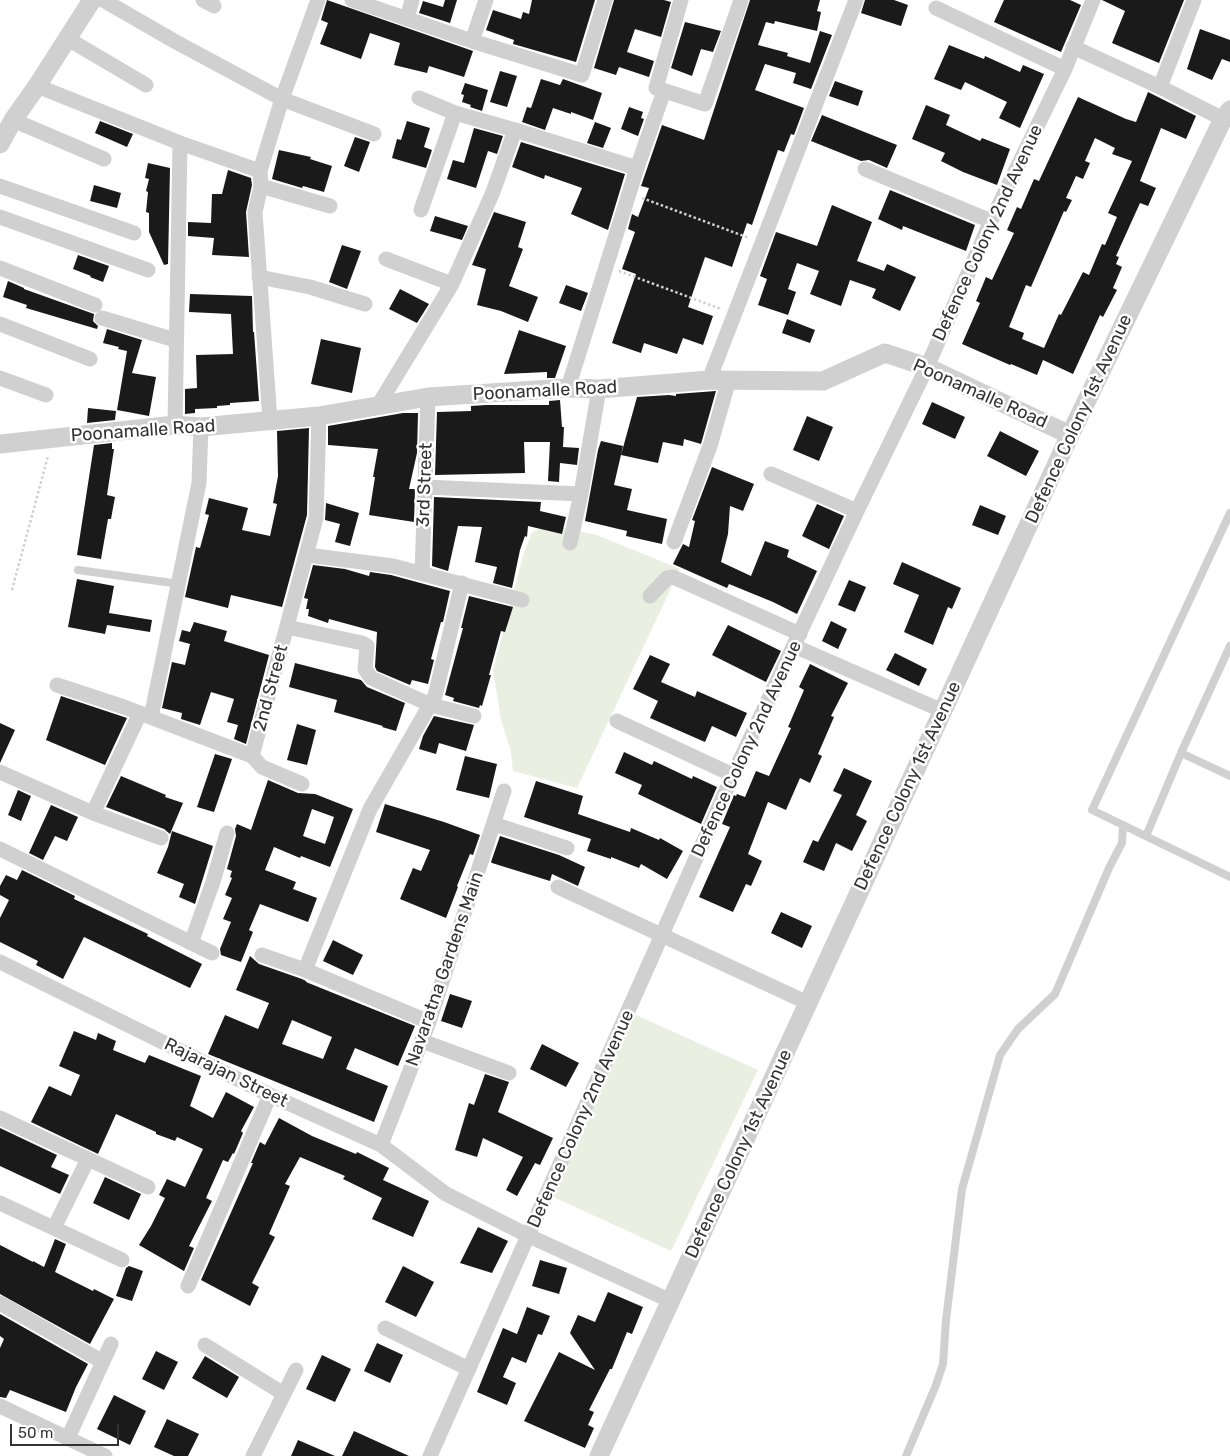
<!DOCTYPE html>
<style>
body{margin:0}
#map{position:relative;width:1230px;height:1456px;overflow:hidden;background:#fff;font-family:Rubik,sans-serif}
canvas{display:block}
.scale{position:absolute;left:10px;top:1424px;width:109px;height:22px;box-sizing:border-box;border:2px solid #333;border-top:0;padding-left:6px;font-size:15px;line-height:18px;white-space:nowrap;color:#333;-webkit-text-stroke:4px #fff;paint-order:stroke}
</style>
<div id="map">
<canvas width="1230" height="1456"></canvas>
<div class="scale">50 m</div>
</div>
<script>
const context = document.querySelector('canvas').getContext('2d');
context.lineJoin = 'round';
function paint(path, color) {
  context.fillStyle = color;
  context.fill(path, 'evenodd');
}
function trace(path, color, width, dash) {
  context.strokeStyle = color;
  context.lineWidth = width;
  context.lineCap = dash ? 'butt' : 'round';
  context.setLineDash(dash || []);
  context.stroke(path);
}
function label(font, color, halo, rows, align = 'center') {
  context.font = font + ' Rubik,sans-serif';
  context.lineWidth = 5;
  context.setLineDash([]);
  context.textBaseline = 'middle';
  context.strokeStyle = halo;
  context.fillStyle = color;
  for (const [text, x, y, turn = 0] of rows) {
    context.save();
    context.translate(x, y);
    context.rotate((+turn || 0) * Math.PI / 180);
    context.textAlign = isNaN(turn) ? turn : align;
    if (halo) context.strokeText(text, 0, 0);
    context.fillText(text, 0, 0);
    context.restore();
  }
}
const green = new Path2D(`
 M551,525l46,10 83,34 -103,219 -64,-17 -2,-19 -10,-32 -8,-50 30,-114 9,-24z
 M634,1014l124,56 -87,181 -120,-55z`);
const building = new Path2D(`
 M327,0l146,51 -9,26 -35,-11 -2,7 -33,-8 6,-22 -30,-10 -9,26 -41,-15 8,-21 -7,-3z
 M445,0h12l-7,23 -31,-10 4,-12 20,6z
 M532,0h63l-19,62 -63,-18 1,-4 -28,-10 7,-20 28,9 2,-7 6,2z
 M614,0h50l7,2 -10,35 -26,-8 -8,23 27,9 -5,16 -30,-10 -3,8 -22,-7z
 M750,0h70l-3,11 4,1 -4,19 -42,-10 -1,3 -8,-2 -8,23 30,8 -1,3 23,7 10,-32 12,4 -21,54 -18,-6 3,-10 -31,-9 -10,26 49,18 -10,27 -3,-1 -7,18 -6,-2 -26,75 -5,-2 -15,44 -27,-10 -17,50 25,9 -10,29 -20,-7 -6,16 -33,-11 -3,10 -29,-10 24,-69 -14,-5 13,-37 -7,-3 4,-15 6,3 11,-29 -8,-2 21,-61 42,15z
 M865,0h29l14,5 -7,21 -40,-13z
 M1004,0h66l11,5 -20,47 -67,-30z
 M1102,0h82l-25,63 -47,-20 13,-32z
 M685,22l36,9 -8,21 -12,-3 -9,27 -21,-8z
 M1200,29l30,11v22l-8,-3 -10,21 -25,-11z
 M949,45l35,14 1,-3 35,16 3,-7 21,9 -24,54 -21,-10 8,-16 -42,-20 -4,8 -27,-11z
 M500,71l17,5 -10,31 -17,-5z
 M541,79l19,6 3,-6 39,14 -9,27 -22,-8v2l-18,-6 -8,22 -23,-8 5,-15 4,1z
 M835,81l28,10 -5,15 -29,-10z
 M465,83l23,7 -6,21 -12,-4 1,-2 -9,-3 2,-7 -3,-1z
 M1148,92l48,24 -10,23 -25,-11 -21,53 16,7 -8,18 -8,-3 -24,53 3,1 -3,7 6,3 -9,21 4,2 -14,27 -3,-2 -27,59 -30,-14 -6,15 -26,-11 -1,1 -48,-21 18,-41 -4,-2 10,-24 6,3 22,-47 -7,-3 10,-23 4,2 13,-30 5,2 39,-84 48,22 10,3zM1095,138l20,10 -3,6 20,7 -24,52 9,4 -12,28 -3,-1 -13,31 -6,-3 -22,43 -2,-1 -15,34 -22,-9 2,-6 -15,-6 17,-42 5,2 33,-76 2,1 6,-12 -6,-2 10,-22 7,3 7,-16 -5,-2z
 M926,105l24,10 -4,10 34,16 2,-3 28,11 -13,36 -34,-13 -22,-11 4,-8 -33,-14z
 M629,107l14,5 -2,6 3,1 -6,17 -17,-7z
 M822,115l75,30 -10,23 -18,-8 -8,1 -50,-20z
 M100,121l33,13 -6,13 -32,-14z
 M407,121l23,7 -6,19 8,3 -6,18 -34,-10 5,-19 4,1z
 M595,122l16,6 -8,20 -16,-5z
 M474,128l29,8 -6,18 -9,-3 -12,37 -29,-9 6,-19 11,3z
 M355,137l15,5 -11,30 -15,-6z
 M521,142l104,32 -17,56 -37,-16 11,-26 -37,-13 -1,4 -32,-12z
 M279,150l32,7 -1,2 22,7 -8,26 -21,-6 -1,2 -30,-9z
 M148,163l22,5 -2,96 -4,1 -15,-33v-19l-3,-1 2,-20 -2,-1 3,-12 -4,-1z
 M228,170l23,8 1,7 -6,27 3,45 -37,-2 2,-17 -26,-2v-14l23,1 1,-29h10z
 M94,185l27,8 -4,15 -27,-7z
 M890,190l85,35 -9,26 -63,-25 -1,4 -24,-11z
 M832,205l40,17 -15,39 27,10 3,-7 29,13 -16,34 -28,-13 4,-9 -26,-9 -9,26 -31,-12 9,-23 -22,-8 -9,26 8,3 -8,23 -30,-10 9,-26 -7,-3 16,-44 41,14z
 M494,212l32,10 -8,25 5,2 -14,37 29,11 -10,25 -27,-11 -24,-6 9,-36 -14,-4z
 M435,216l33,10 -6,14 -32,-9z
 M342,245l19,6 -14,38 -18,-7z
 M78,255l31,11 -6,16 -13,-5 1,-1 -18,-7z
 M8,281l16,7v1l70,25 -1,7 5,5 -1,3 -71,-21 1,-3 -24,-8z
 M566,285l22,8 -7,18 -22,-8z
 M400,289l29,15 -12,19 -28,-14z
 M190,294l62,2 1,36h1l5,69 -29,2v2l-13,1v2l-22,1v4l-10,1v-25l12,-1 -1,-33 37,-1 -2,-40 -42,-2z
 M787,319l28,11 -5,13 -28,-10z
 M107,329l35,11 -10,33 24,4 -7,39 -32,-6 10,-59 -9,-2 1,-2 -16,-4z
 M519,330l47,16 -11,32h-8v-6l-43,2z
 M321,339l40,9 -9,45 -41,-9z
 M716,391l-15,53 -17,-5 -1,7 -20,-4 -5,21 -37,-8 16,-58 32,-2 7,1v-2z
 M560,400l2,27h2l-1,20 16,1 -2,17 -17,-2 -1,19 -11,-1 2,-39h-26l1,31 -90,2 2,-63 34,-1v-5l15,-1h63v-4z
 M932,402l33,15 -10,22 -33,-15z
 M88,408l28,3 -1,9 -28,3z
 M403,413h15l-1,40 -8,36h6l-1,33 -45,-7 6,-38h-2l5,-28 -50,-4v-19z
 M807,416l26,11 -14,34 -26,-11z
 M309,428l-2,87 -25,92 -51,-12 -3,13 -43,-11 11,-50 4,1 9,-33 -4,-1 4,-16 39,10 -6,22 28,6 7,-32 -4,-1 5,-27 -1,-45z
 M1000,431l39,20 -13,25 -39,-20z
 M601,441l22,5 -9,39 18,4 -5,21 40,9 -5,25 -36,-8 1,-5 -42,-10 13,-71z
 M112,443v6h2l-7,46 8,2 -4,22h-3l-7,40 -24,-4 17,-110z
 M712,467l42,17 -11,27 -13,-5 -2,28 -7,28 30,14 14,-35 24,9 -2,7 30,14 -20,43 -24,-12 -44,-18 -2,4 -54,-24 10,-20 6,3 6,-26 -3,-1z
 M434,497l107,5 -1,9 26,6 -4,17 -34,-8 -1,11 -2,-1 -5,14 -8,38 -19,-5 4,-16 -22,-5 7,-35 -24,-1 -10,45 -16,-5z
 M326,503l33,10 -9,33 -15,-4 5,-18 -15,-4z
 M817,504l27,12 -15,33 -27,-13z
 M980,505l26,11 -8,19 -26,-10z
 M902,562l59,26 -9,21 -4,-2 -15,38 -29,-13 15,-37 -26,-11z
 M313,565l32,4 24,7 1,-4 21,3 59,16 -7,31h-2l-10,37 3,1 -6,24 -16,-4 -2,5 -33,-14 -2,-4 2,-35 -48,-13 -1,4 -20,-7 1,-7h-3l2,-10 -4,-1z
 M77,579l37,7 -5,27 43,7 -2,12 -43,-7 -2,9 -37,-7z
 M849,580l17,7 -11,25 -17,-7z
 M469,596l44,11 -8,25 -4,-1 -12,44h2l-9,31 -2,-1 -1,3 -26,-7 1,-3 -9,-3 18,-67h-2z
 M831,621l16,8 -9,20 -16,-8z
 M194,622l33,9 -3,10 45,14 -23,89 -12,-5 4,-14 -11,-3 7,-23 -23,-7 -11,33 -19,-6 1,-6 -20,-5 10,-46 13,3 5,-21 -11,-3 3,-11 8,2z
 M728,625l53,26 -15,31 -54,-27z
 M895,653l32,16 -8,17 -33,-16z
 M650,655l20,9 -9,18 34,15 2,-6 50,22 -11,24 -24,-11 -7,16 -55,-24 8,-17 -25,-12z
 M295,663l66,17 6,7 38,16 -9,28 -14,-4 1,-1 -49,-14 3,-12 -48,-13z
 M810,664l38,19 -17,33 3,1 -16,37 4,2 -12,27 -10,-5 -14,32 -18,-8 -20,52 14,7 -11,25 -5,-2 -13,28 -34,-15 31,-70 -8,-3 12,-29 2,1 1,-2 8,3 11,-26 13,5 22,-48 -3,-1 16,-37 -5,-3z
 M61,696l66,22 -22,47 -59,-25z
 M434,716l40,9 -8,26 -27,-8 -3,11 -17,-5 4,-13z
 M0,723l15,7 -15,33z
 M297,724l19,6 -9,35 -20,-5z
 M624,752l28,13 2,-4 38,18 1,-3 24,11 -16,37 -63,-30 4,-9 -27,-12z
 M215,754l17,5 -18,53 -17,-5z
 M465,756l32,8 -8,34 -33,-8z
 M844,768l28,13 -16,34 11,6 -15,30 -16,-8 -12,28 -21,-9 10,-22 5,2 24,-47 -9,-4z
 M121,776l45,19 -1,2 18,6 -13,31 -6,-5 -58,-22z
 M268,780l30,13 17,1 38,15 -23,58 -29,-11 -1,2 -26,-11 -9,23 31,12 -3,7 24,9 -9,24 -48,-18 -11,26 4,2 -12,30 -20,-7 -1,-6 11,-27 -8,-3 9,-21 -7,-3 7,-17 -2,-1 2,-6 -5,-2 9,-33 -1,-7 2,-5 14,6zM312,809l22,8 -9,27 -22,-8z
 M536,781l47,15 -5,18 52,18 1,-4 28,12 1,-2 23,13 -16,28 -26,-15 -2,4 -28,-11v2l-24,-8 4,-12 -67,-22z
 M18,790l13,6 -10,25 -13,-6z
 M385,804l59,18 36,13 -7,20 -3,-1 -13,32 1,1 -12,31 -46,-19 13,-31 8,3 9,-21 -54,-18z
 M51,805l27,12 -11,24 -12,-5 -12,24 -14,-7z
 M172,831l41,15 -18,58 -16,-7 5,-13 -27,-11 11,-26z
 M500,836l59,19 26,12 -7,19 -26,-12 -2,7 -58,-18 -1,-1z
 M22,870l53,26 -1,3 74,35 -1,2 55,28 -12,24 -106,-51 -21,42 -27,-14 2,-4 -38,-19v-24l9,-18 -9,-5v-9l6,-11 11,5z
 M781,912l31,14 -10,22 -31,-15z
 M333,940l30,15 -10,20 -30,-14z
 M250,956l9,8 43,15 4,2v1l109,44 -17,40 -43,-18 -9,21 42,17 -14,36 -166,-68 17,-39 33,14 11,-26 -33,-13zM292,1020l40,17 -9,22 -41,-15z
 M450,994l22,7 -10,27 -21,-7z
 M74,1031l22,9 2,-7 18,8 -3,9 32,13 4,-8 52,21 -11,30 23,12 13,-26 28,15 -13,24 2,2 -9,21 -1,-1 -5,9 -5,-2 -17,38 6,3 -23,45 5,2 -10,23 -45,-26 12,-19 14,-28 -6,-3 8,-16 18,8 18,-38 -26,-12 -2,4 -19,-7v-2l-40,-18 -18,40 -67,-32 18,-36 22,10 9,-21 -21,-9z
 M542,1044l37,19 -13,24 -36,-18z
 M485,1074l24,8 -11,30 55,26 -13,27 -5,-2 -18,33 -11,-6 17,-33 -40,-19 -6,19 -22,-7 14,-47 5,2z
 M279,1118l33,18 44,18 1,-2 32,16 -6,12 46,21 -16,36 -41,-18 10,-21 -39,-19 2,-3 -45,-19 -15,27 5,2 -21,48 6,3 -23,46 7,4 -9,19 -49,-26 52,-117h-2l9,-21 5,3z
 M0,1128l57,27 -6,12 18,8 -9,19 -60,-28z
 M105,1177l36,17 -12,26 -36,-17z
 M478,1227l30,14 -16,32 -32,-10z
 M55,1239l11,5 -11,28 38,19 1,-2 20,10 -24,45 -90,-50v-49l33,17v-1l11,6z
 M540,1260l27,8 -8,26 -27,-8z
 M129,1266l14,5 -11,30 -16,-5 10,-28z
 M403,1266l31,16 -18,35 -31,-15z
 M608,1292l35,15 -11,27 -5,-2 -15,37h-2l-21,41 5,2 -6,13 6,3 -9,20 -61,-27 35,-69 36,18 -25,-37 8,-18 17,7z
 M527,1307l23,9 -8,19 -4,-1 -12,29 -14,-6 -9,20 13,6 -9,22 -30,-13 26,-64 14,6z
 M0,1314l88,50 -12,23 -10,25 -56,-22 -4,8 -6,-1v-49l4,-9 -4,-3z
 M377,1343l26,12 -13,28 -26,-12z
 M156,1351l22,11 -14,28 -22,-11z
 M322,1355l29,14 -16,33 -29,-13z
 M205,1356l34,21 -12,21 -35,-20z
 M114,1395l32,16 -16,34 -33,-16z
 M167,1419l32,15 -11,22h-14l-20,-9z
 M354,1431l55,25h-67z
 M298,1440l37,16h-44z`);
const path = new Path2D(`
 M642,198l107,40
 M619,271l102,38
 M12,590l36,-134`);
const service = new Path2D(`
 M1230,513l-138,297 138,67
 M78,570l102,14
 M1181,753l49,-107
 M1146,836l35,-83 49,23
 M906,1456l30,-71 7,-21 3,-44 16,-131 38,-134 18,-26 37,-35 54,-126 13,-25 1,-18`);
const minor = new Path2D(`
 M103,0l73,42 106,57 92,35
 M203,0l11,6
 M352,0l120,41 110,34 23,-75
 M681,0l-25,88 49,16 36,-104
 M936,8l129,61
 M407,19l5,-19
 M68,39l78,46
 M472,41l14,-41
 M1073,47l87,40 63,32
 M37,86l143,57 80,28
 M1160,87l34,-87
 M419,98l36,15
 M13,120l91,39
 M865,169l126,52
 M0,186l134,47
 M261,186l69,20
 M421,210l34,-97 60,17 122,38
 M0,217l148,53
 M386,259l66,25
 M0,268l95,37
 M259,277l51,10 55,17
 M102,318l73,22
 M0,324l90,35
 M0,378l46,17
 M709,380l147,-380
 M568,388l69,-220 27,-77
 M379,404l73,-120 41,-92 22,-62
 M270,420l-15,-208 6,-26 -1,-15 22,-72 36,-99
 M175,425l5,-282
 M771,474l86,37
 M425,487l156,7
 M674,542l36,-96 19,-66
 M570,543l11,-49 18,-105
 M307,555l86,11 129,34
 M422,574l6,-177
 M650,596l17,-18 6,-1 127,57
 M287,627l75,16 5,3 -2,23 6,9 60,27 43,11
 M794,646l149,65
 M57,685l67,22 128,49 64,-238 3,-102
 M151,717l48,-234 2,-56
 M617,721l116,54
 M252,756l10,11 40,17
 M0,772l93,41 68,25
 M93,813l47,-100
 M494,824l73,24
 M0,849l212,104
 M558,887l250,116
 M191,943l22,-61 14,-49
 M262,955l43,15 124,52
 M0,962l270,133 111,50 65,49 83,42 142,65
 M305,970l65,-161 65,-113 27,-113
 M422,1041l87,32
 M0,1118l148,69
 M381,1145l48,-123 75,-231
 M0,1203l122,57
 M54,1228l34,-69
 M188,1286l82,-191
 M0,1303l103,59
 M385,1328l84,41
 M205,1345l79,49
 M0,1406l105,50
 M68,1438l43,-94
 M253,1456l43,-86
 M430,1456l303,-681 124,-264 70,-144 64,-146 74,-152 28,-69`);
const tertiary = new Path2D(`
 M0,144l13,-24 24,-34 55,-86
 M0,444l175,-19 26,2 118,-11 109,-19 140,-9 31,1 110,-9 114,1 62,-28 42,14 143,68
 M599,1456l471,-1021 153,-316 7,-9`);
const streetNames = [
 ["Defence Colony 2nd Avenue",988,233,-65],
 ["Poonamalle Road",545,391,-3],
 ["Poonamalle Road",980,394,24],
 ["Defence Colony 1st Avenue",1079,419,-65],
 ["Poonamalle Road",143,431,-4],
 ["3rd Street",425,485,-88],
 ["2nd Street",271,688,-75],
 ["Defence Colony 2nd Avenue",747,749,-65],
 ["Defence Colony 1st Avenue",908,786,-65],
 ["Navaratna Gardens Main",445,969,-71],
 ["Rajarajan Street",226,1073,26],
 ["Defence Colony 2nd Avenue",581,1119,-66],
 ["Defence Colony 1st Avenue",739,1154,-65]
];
paint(green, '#e9f0e1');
paint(building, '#1a1a1a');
trace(path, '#d0d0d0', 2.5, [2.5, 2.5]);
trace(service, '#d0d0d0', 8);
trace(minor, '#d0d0d0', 15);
trace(tertiary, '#d0d0d0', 19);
label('18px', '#333', '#fff', streetNames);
</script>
